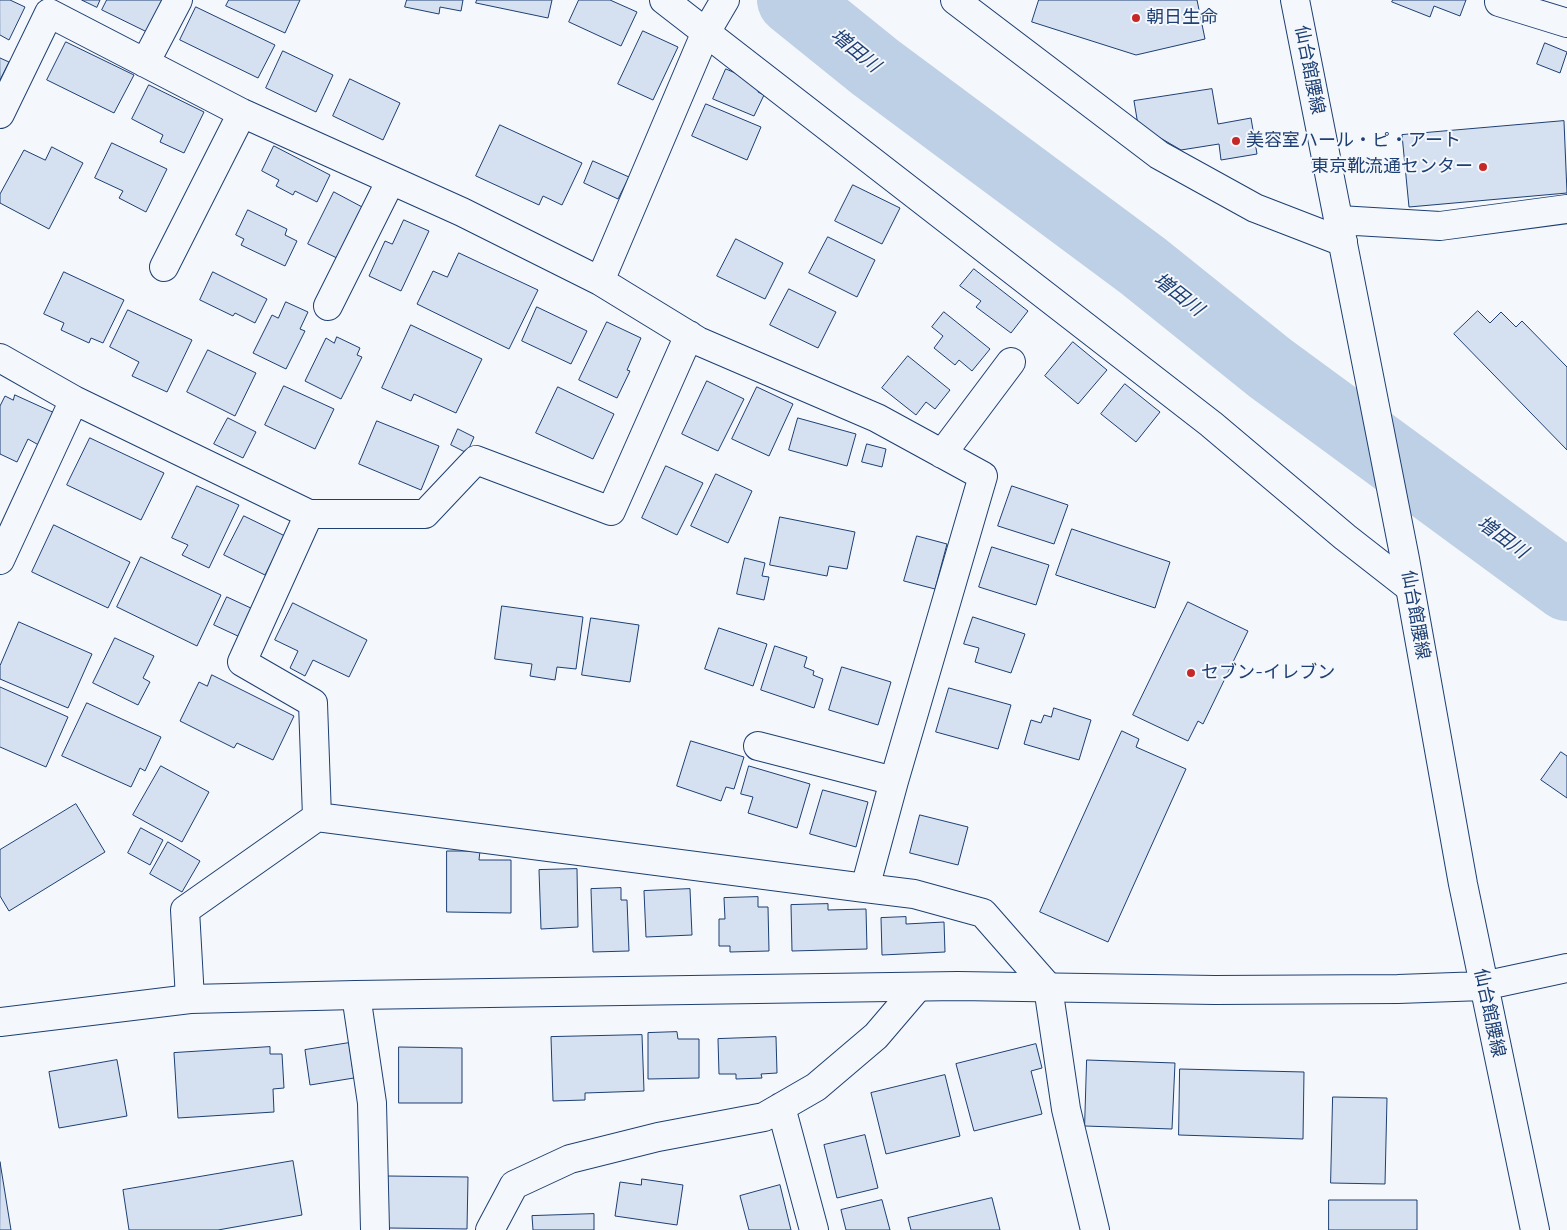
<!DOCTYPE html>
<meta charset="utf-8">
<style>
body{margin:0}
canvas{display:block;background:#f4f7fb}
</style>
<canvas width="1567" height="1230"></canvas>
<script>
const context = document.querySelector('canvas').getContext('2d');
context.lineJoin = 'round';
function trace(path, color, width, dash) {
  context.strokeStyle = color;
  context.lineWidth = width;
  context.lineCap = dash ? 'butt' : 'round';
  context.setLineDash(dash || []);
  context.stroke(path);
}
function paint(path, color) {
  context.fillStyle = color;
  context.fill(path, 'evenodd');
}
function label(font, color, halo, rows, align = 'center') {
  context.font = font + ' Bitter,"Noto Sans JP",serif';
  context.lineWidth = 4;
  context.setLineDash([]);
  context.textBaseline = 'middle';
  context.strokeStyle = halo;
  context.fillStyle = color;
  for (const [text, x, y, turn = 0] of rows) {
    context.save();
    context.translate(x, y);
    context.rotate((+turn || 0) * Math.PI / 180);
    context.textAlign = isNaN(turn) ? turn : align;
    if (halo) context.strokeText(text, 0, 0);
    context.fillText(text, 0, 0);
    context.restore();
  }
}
const river = new Path2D(`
 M792,0l83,67 268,199 127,102 297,218`);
const building = new Path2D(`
 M0,0h10l15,7 -16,33 -9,-5z
 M82,0h18l-3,7z
 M107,0h55l-15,32 -45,-22z
 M229,0h71l-15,33 -59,-27z
 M407,0h56l-2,11 -21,-4 -1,7 -34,-7z
 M477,0h75l-4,18 -72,-15z
 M579,0h31l27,12 -16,34 -52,-24z
 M1039,0h158l8,39 -69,16 -104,-33z
 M1393,0h73l-6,16 -26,-10 -4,11 -38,-15z
 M196,7l79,38 -17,33 -78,-38z
 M643,31l35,16 -25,53 -35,-16z
 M66,42l68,33 -20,38 -67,-33z
 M1545,43l22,9 -7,21 -23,-9z
 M283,51l50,24 -17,37 -50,-24z
 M0,58l9,4 -9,18z
 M726,69l35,15 -3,8 6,3 -10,21 -41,-17z
 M350,79l50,24 -17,37 -50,-24z
 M149,85l55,27 -20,41 -24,-11 3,-7 -31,-16z
 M1212,89l6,35 33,-6 6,36 -36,6 -2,-16 -38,6 -43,-25 -4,-24z
 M706,104l55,23 -14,33 -55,-24z
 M1564,121l3,72 -158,14 -7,-72z
 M500,125l82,38 -20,42 -19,-9 -4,9 -63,-29z
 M112,143l55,26 -21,43 -27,-14 4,-7 -28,-13z
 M274,146l56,29 -13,27 -22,-11 -2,4 -17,-9 3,-6 -17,-9z
 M52,147l31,16 -34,66 -49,-26v-9l24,-44 21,10z
 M593,161l36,16 -11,22 -34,-16z
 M853,185l47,23 -18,36 -47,-23z
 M334,192l30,16 -25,51 -31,-15z
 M248,210l39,19 -2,6 12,6 -12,25 -44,-21 3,-6 -8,-4z
 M404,220l25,11 -28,60 -32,-15 16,-35 7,3z
 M828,237l47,23 -18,37 -48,-24z
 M736,239l47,24 -18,36 -48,-23z
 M459,253l79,37 -29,59 -92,-45 16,-33 14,6z
 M974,269l54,42 -17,22 -35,-26 5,-6 -21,-15z
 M64,272l60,28 -21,43 -12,-5 -2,5 -28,-13 3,-7 -20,-9z
 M213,272l54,27 -12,24 -20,-10 -2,3 -33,-16z
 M789,289l47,23 -18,36 -48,-23z
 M286,302l22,10 -8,17 5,2 -19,38 -33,-16 19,-38 6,3z
 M537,307l50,24 -16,33 -49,-23z
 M128,310l64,30 -25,52 -35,-16 7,-14 -29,-15z
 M1478,311l12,12 11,-11 15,15 6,-6 45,46v83l-113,-116z
 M944,312l46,37 -18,22 -13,-11 -4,5 -21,-17 9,-12 -11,-9z
 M607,322l34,16 -14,32 3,1 -13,27 -38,-18z
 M411,325l71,34 -26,54 -42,-19 -3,7 -29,-13z
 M337,337l23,11 -3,7 5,2 -21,42 -36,-18 21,-43 8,5z
 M1073,342l34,28 -29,34 -33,-28z
 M208,350l48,23 -21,43 -48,-24z
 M908,356l42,34 -15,19 -9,-7 -10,13 -34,-27z
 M707,381l37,18 -26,52 -36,-17z
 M1125,384l35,28 -24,30 -35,-28z
 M284,386l50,23 -19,40 -50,-24z
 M558,387l56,27 -21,45 -57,-26z
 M757,387l36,17 -24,52 -37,-17z
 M15,395l44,20 -15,33 -16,-9 -11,23 -17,-8v-48l5,-10 8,4z
 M228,418l28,14 -13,26 -29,-14z
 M798,418l58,16 -9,32 -58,-16z
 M377,421l62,25 -18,44 -62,-26z
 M458,429l16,8 -7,16 -16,-8z
 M90,438l74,35 -23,47 -74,-35z
 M867,444l19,5 -4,18 -20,-5z
 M666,466l37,17 -26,52 -35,-17z
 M716,474l36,17 -24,52 -37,-17z
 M197,486l42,19 -30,63 -27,-13 6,-10 -16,-7z
 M1012,486l56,19 -14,39 -56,-18z
 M244,516l41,20 -20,39 -41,-20z
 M780,517l75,15 -8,37 -18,-3 -2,10 -57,-11z
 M54,525l76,37 -22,46 -76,-36z
 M1072,529l98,33 -15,46 -99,-33z
 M917,536l30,8 -12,45 -31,-8z
 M992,547l57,18 -13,40 -57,-18z
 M141,557l80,38 -24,51 -80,-39z
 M745,558l20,5 -3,13 7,1 -5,23 -27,-6z
 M227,597l26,12 -13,28 -26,-12z
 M1188,602l60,29 -45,93 -5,-3 -10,20 -55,-26z
 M293,603l74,37 -18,37 -36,-17 -8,16 -15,-8 8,-17 -23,-11z
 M502,606l81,11 -7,52 -19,-2 -2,13 -25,-4 2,-12 -37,-5z
 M973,617l52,17 -14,39 -36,-11 4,-14 -15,-4z
 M591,618l48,7 -9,57 -48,-7z
 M19,622l73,32 -24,54 -68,-29v-13z
 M719,628l48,16 -14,42 -48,-17z
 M115,638l39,18 -11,22 7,4 -12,23 -45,-22z
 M775,646l32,11 -3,10 10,4 -1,4 10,4 -9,29 -53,-18z
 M842,667l49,15 -13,43 -49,-15z
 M212,675l82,41 -21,44 -36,-17 -3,5 -54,-27 19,-39 8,4z
 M0,687l68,30 -22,50 -46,-20z
 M949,688l62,17 -13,44 -62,-17z
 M87,703l74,34 -16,34 -5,-3 -9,19 -69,-31z
 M1054,708l37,12 -12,40 -55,-16 7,-24 10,3 3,-8 7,2z
 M1122,731l17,8 -3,8 50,22 -78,173 -68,-30z
 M691,741l53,16 -10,32 -8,-2 -5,14 -44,-15z
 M1561,752l6,4v42l-26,-18z
 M161,766l48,26 -27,50 -49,-27z
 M749,766l61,18 -13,44 -49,-15 5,-16 -12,-3z
 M823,790l45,12 -12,45 -46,-13z
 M76,804l29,48 -96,59 -9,-15v-46z
 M920,815l48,12 -10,38 -48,-12z
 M141,828l22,12 -13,25 -22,-12z
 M168,842l32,19 -18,31 -32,-18z
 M447,851h33l-1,9h32v53l-64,-1z
 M577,869l1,58 -37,2 -2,-59z
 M621,888v12h6l2,51 -36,1 -2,-63z
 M690,889l2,46 -46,2 -2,-46z
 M758,897v10h10l1,44 -39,1v-6h-11v-27h6l-1,-21z
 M828,904v6l38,-1 1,40 -75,2 -1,-46z
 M906,917v7l38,-2 1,30 -63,3 -1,-37z
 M677,1032l1,7h21v39l-51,1v-46z
 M642,1035l2,56 -59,2v7l-32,1 -2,-64z
 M776,1037l1,36 -16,1 1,4 -26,1v-5h-17l-1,-35z
 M349,1043l5,35 -44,7 -5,-35z
 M1036,1044l6,24 -11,3 11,43 -68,17 -18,-67z
 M270,1047v7h12l2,34 -11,1 1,23 -96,6 -4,-65z
 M399,1047l63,1v55h-63z
 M117,1060l10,56 -68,12 -10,-56z
 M1087,1060l88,3 -3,66 -87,-3z
 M1180,1069l124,3 -1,67 -124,-4z
 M945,1075l15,61 -74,18 -15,-61z
 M1333,1097l54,1 -2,86 -54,-1z
 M865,1135l13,53 -41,10 -13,-53z
 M293,1161l9,54 -84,15h-89l-6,-40z
 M0,1162l11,68h-11z
 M388,1176l80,1 -1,52 -79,-1z
 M642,1179l41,6 -6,40 -62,-9 5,-34 21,3z
 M780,1185l11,45h-42l-9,-34z
 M992,1198l8,32h-89l-3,-12z
 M882,1200l8,30h-44l-5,-20z
 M1329,1200h88v30h-88z
 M594,1214v16h-61l-1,-14z`);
const street = new Path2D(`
 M664,0l547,424 134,113 64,50
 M955,0l204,155 96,53 88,34
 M1499,2l68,21
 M145,63l33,-63
 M0,114l49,-101 193,100 220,99 138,69 98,60 179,77 106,58 -89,305 -29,107 49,6 69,19 65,74 18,122 29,121
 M1339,220l101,6 127,-17
 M164,267l78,-154
 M600,281l105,-247 20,-34
 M328,306l63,-126
 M0,358l74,42 235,114 -67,148 71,41 4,114 -132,93 5,89
 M942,454l69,-92
 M309,514h116l51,-54 135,51 78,-176
 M0,560l74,-160
 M758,746l136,35
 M317,817l548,71
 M356,995l16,108 3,127
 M781,1107l33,123
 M490,1230l24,-45 56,-26 88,-22 106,-20 52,-30 60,-51 41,-48`);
const secondary = new Path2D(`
 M1295,0l110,559 58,325 72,346
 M0,1022l190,-23 166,-4 602,-9 257,4 183,-1 85,-3 84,-18`);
const markers = [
 [1136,18,5,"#c62828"],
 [1236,141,5,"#c62828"],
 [1483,167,5,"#c62828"],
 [1191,673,5,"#c62828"]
];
const poiNames = [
 ["朝日生命",1146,18],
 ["美容室ハール・ピ・アート",1246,141],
 ["東京靴流通センター",1473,167,"right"],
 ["セブン-イレブン",1201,673]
];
const streetNames = [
 ["仙台館腰線",1309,70,79],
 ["仙台館腰線",1415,615,80],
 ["仙台館腰線",1489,1013,78]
];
const waterNames = [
 ["増田川",855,51,39],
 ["増田川",1178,295,38],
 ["増田川",1502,538,36]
];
trace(river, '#bed0e5', 70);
paint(building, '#d5e0f0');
trace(building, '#1d3f73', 1);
trace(street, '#1d3f73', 30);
trace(secondary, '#1d3f73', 30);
trace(street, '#f4f7fb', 28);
trace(secondary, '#f4f7fb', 28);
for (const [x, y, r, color] of markers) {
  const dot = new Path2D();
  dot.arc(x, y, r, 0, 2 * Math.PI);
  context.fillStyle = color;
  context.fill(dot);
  trace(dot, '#f4f7fb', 2);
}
label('18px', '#1d3f73', '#f4f7fb', poiNames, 'left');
label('18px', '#1d3f73', '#f4f7fb', streetNames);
label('italic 19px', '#1d3f73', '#f4f7fb', waterNames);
</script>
